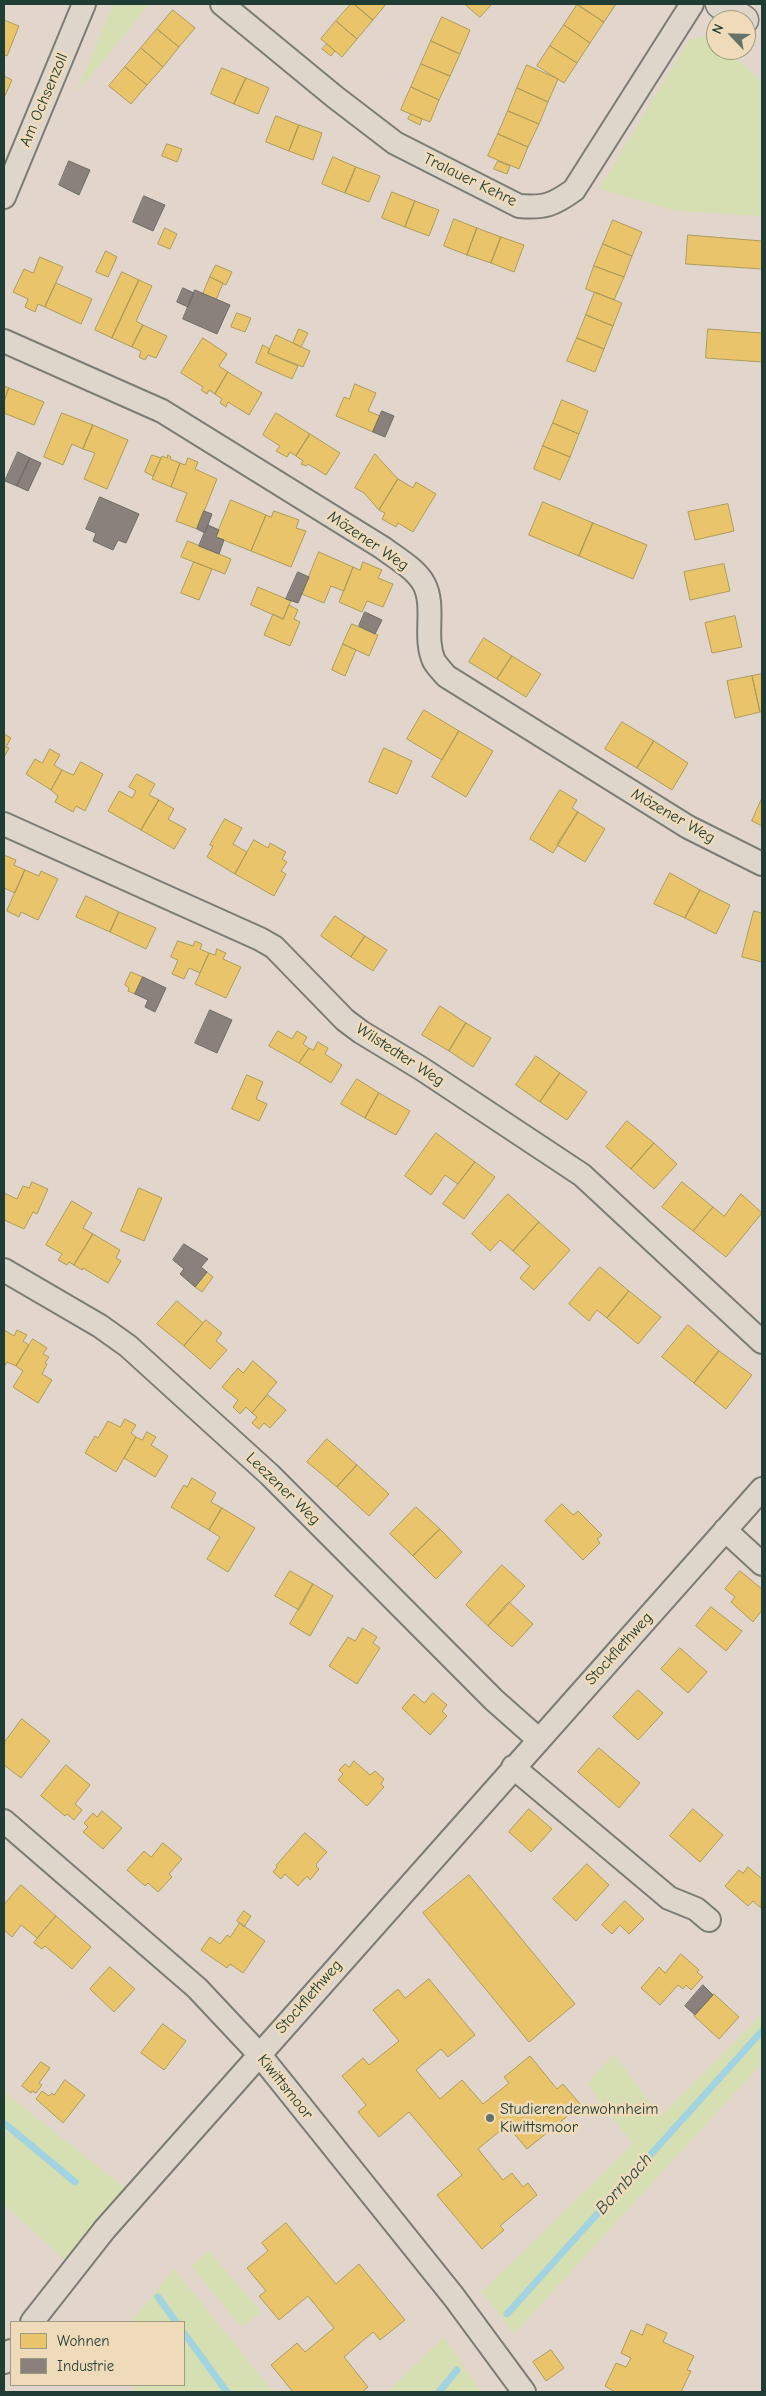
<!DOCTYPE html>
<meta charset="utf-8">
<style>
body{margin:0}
#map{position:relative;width:766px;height:2396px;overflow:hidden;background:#e2d6cc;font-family:"Comic Neue",sans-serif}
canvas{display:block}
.frame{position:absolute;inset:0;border:5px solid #1f3d34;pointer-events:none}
.legend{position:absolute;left:10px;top:2321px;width:175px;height:65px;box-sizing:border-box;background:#efdbb9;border:1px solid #9c9c84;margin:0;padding:6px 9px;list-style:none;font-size:15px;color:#1f3d34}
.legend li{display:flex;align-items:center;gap:10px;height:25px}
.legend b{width:25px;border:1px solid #9c9c84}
.north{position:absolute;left:706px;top:10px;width:50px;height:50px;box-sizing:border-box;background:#efdbb9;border:1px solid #9c9c84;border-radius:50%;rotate:294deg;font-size:14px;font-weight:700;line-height:20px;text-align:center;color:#1f3d34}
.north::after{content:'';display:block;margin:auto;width:18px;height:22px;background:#637369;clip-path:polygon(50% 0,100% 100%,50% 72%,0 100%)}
</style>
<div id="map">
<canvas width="766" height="2396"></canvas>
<div class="frame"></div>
<ul class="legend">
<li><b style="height:14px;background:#e9c46a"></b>Wohnen</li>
<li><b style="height:14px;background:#8a817c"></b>Industrie</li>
</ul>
<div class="north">N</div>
</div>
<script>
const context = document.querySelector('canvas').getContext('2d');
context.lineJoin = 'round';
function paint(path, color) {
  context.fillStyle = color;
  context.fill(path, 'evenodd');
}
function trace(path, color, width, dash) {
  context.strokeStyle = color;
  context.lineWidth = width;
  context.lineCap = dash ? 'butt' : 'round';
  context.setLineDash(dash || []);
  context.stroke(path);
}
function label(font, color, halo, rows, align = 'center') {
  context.font = font + ' "Comic Neue",sans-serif';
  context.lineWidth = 5;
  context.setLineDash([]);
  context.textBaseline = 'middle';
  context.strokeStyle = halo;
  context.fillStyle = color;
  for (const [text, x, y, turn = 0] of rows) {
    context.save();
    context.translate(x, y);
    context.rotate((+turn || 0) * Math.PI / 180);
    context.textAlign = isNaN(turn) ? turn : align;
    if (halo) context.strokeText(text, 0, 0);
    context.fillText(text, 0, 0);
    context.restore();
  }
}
const green = new Path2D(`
 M113,4h36l-73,90z
 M710,34l6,6v10h11l35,32v134l-85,-5 -78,-22 90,-149z
 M762,2014v49l-248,271 -32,-42 151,-148 -46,-60 27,-30 46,63z
 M4,2092l139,110 -61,74 -78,-72z
 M209,2251l52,61 -19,15 -51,-61z
 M174,2269l99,123h-136l-5,-7h52v-63h-53z
 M444,2337l37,55h-94z`);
const homes = new Path2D(`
 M351,4h3l19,16 -16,19 -21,-18z
 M354,4h32l-13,16z
 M465,4h27l-12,13z
 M578,4h38l-12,18z
 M577,5l27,17 -14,21 -26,-18z
 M173,10l22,18 -16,19 -22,-18z
 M442,17l28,13 -10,24 -29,-13z
 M4,20l15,6 -12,30 -3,-1z
 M336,21l21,18 -15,18 -21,-18z
 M564,25l26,18 -13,20 -27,-17z
 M157,29l22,18 -16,20 -22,-19z
 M431,41l29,13 -10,22 -29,-12z
 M327,44l8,7 -4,5 -9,-7z
 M550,46l27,17 -13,20 -27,-17z
 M141,48l22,19 -16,18 -22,-18z
 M421,64l29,12 -11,24 -28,-13z
 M527,65l31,14 -10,23 -31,-14z
 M125,67l22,18 -16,19 -22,-18z
 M222,68l24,10 -12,26 -23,-10z
 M4,76l8,4 -8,18z
 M246,78l23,10 -11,26 -24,-10z
 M411,87l28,13 -9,22 -29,-12z
 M517,88l31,14 -9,22 -31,-13z
 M508,111l31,13 -11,23 -30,-13z
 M411,114l11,5 -2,6 -12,-6z
 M276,116l23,9 -10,26 -23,-9z
 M299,125l23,8 -9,27 -24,-9z
 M498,134l30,13 -9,22 -31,-13z
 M167,144l15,5 -5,13 -15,-6z
 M333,157l23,10 -11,26 -23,-9z
 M498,161l12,5 -3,8 -13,-5z
 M356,167l24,9 -11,26 -24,-9z
 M392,192l23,9 -10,26 -23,-9z
 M415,201l24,9 -10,26 -24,-9z
 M454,219l23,9 -10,27 -23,-9z
 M613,220l29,12 -10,24 -29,-12z
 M165,228l12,6 -7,15 -12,-5z
 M477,228l24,9 -10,26 -24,-8z
 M688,235l74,6v28l-76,-5z
 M501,237l23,8 -10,27 -23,-9z
 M603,244l29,12 -8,21 -30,-11z
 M106,251l11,6 -9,20 -12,-5z
 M40,257l23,10 -18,40 -7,-3 -3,8 -10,-5 3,-8 -15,-7 11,-23 9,4z
 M216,265l16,7 -6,13 -16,-8z
 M594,266l30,11 -10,23 -28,-11z
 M122,272l17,8 -27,58 -17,-8z
 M210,277l13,6 -7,17 -13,-6z
 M139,280l13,6 -16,35 7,4 -11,22 -20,-9z
 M56,283l36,16 -11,25 -36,-17z
 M595,292l27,11 -9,23 -27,-11z
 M237,313l14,5 -6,14 -14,-5z
 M586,315l27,11 -9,23 -27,-11z
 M143,325l24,11 -11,22 -8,-3 -3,5 -6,-3 2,-6 -9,-4z
 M299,329l9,4 -7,14 -8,-4z
 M708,329l54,4v29l-56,-4z
 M276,335l34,16 -7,16 -35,-14z
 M203,338l24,16 -8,12 9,6 -13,22 -6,-4 -2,4 -6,-4 2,-3 -22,-14z
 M577,338l27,11 -9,23 -28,-11z
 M263,345l7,4 -2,4 30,13 -6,13 -36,-16z
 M228,372l34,21 -13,22 -21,-13 -2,5 -6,-4 2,-4 -7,-5z
 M355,384l21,9 -8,18 12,5 -7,16 -37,-16 8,-19 5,2z
 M4,386l5,2 -5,13z
 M9,388l35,14 -10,23 -30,-12v-12z
 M562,400l26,11 -9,23 -26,-11z
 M62,413l31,12 -10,24 -11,-5 -9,21 -19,-8z
 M276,413l34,21 -14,22 -6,-4 -3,5 -11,-6 4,-5 -17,-11z
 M553,423l26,11 -9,23 -27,-11z
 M93,425l35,15 -21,49 -23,-10 11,-26 -12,-4z
 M310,434l30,19 -14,22 -18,-11 -2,2 -5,-2 2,-3 -7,-5z
 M543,446l27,11 -10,23 -26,-11z
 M375,454l23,25 -19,31 -15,-17 -9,-5z
 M152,455l9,3 -8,18 -8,-4z
 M168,455l3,2 -1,2 10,4 -9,24 -19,-8 10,-23 5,2z
 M188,458l10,4 -3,7 22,10 -20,50 -21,-8 11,-28 -16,-6 9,-24 5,2z
 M398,479l15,9 3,-6 20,12 -23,38 -15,-9 -2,4 -14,-8 3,-6 -6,-3z
 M231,500l35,15 -15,36 -35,-14z
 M543,502l50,21 -14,33 -50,-21z
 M728,504l6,27 -39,9 -7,-28z
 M274,511l25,9 -3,8 10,3 -15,36 -40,-16 15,-36 5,2z
 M593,523l54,22 -14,34 -54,-23z
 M188,541l43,18 -6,15 -44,-17z
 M319,552l34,15 -9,24 -13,-5 -7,17 -22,-9z
 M194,562l18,7 -13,31 -18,-7z
 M363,562l19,8 -4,8 15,6 -10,23 -16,-6 -5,11 -23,-10 14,-35 7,3z
 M724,564l6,27 -40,9 -6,-28z
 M258,587l33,14 -8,18 -32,-14z
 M289,605l9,5 -4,9 6,3 -10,24 -26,-11 9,-21 10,5z
 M735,616l7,31 -30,6 -7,-30z
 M352,624l26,11 -9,21 -26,-12z
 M484,638l28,18 -15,23 -28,-17z
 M343,644l13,6 -11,26 -13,-6z
 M512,656l29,18 -15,23 -29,-18z
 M762,674v38h-2l-8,-36z
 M752,676l8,36 -25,6 -8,-37z
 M424,710l35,21 -17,29 -35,-21z
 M622,722l32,19 -17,27 -32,-19z
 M459,731l34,20 -27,46 -34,-20z
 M4,734l7,4 -5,9 3,1 -5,9z
 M654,741l34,22 -16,27 -35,-22z
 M384,748l28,13 -15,33 -28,-12z
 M50,749l10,6 -6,10 8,5 -11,20 -25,-16 9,-15 7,4z
 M81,762l22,12 -18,37 -9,-5 -3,6 -18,-10 3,-6 -7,-6 11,-20 11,5z
 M137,774l18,10 -6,11 10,5 -18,30 -33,-19 11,-20 13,7 4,-7 -7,-4z
 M560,790l17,10 -5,8 6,4 -25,41 -23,-14z
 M762,798v28l-10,-5z
 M159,800l15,9 -6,10 18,10 -12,20 -33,-19z
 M578,812l27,17 -20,33 -28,-17z
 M225,819l17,9 -9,16 14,8 -12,22 -28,-17 6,-11 -3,-1z
 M254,840l14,8 2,-5 16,9 -4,7 5,3 -6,9 5,3 -12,22 -39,-22z
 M4,855l12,5 -2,5 11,5 -10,23 -11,-5z
 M25,870l14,6 2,-5 17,8 -20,41 -17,-8 -2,5 -12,-6z
 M670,873l30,17 -15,28 -31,-14z
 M700,890l30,15 -14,29 -31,-16z
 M86,896l33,16 -9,20 -34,-15z
 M754,911l8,2v49l-20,-5z
 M119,912l37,16 -10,21 -36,-17z
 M335,916l30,20 -14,21 -30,-21z
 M365,936l22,14 -14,21 -22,-14z
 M178,941l15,5 2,-5 7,3 -2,5 9,4 -9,20 -11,-5 -5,11 -12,-5 6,-14 -7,-3z
 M217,949l9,4 -3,6 18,8 -15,31 -31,-14 14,-31 6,2z
 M131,972l12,5 -8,17 -7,-3 1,-3 -4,-3z
 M440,1006l26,17 -17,28 -27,-16z
 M466,1023l25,15 -18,29 -24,-16z
 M278,1031l14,8 5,-8 10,6 -4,7 6,4 -10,15 -30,-17z
 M318,1042l10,6 -3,6 17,11 -11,18 -32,-20 10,-15 4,2z
 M536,1056l24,17 -20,29 -24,-17z
 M560,1073l27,19 -20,28 -27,-18z
 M247,1075l16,7 -7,17 11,5 -8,17 -27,-12z
 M357,1079l22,14 -14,25 -24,-14z
 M379,1093l31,18 -14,24 -31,-17z
 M627,1121l27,22 -23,26 -25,-22z
 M436,1133l39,29 -17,22 -13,-9 -14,20 -26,-19z
 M654,1143l23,21 -23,25 -23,-20z
 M475,1162l20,15 -31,42 -21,-15z
 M32,1182l16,7 -11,25 -4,-2 -9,17 -20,-9v-27l13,6 6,-13 6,2z
 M682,1182l31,25 -20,24 -31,-24z
 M139,1188l23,10 -18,43 -23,-10z
 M508,1194l31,28 -26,29 -13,-11 -10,11 -18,-17z
 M741,1194l21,19 -36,44 -33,-26 20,-24 11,9z
 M72,1201l20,12 -9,15 10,6 -19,31 -5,-3 -2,3 -9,-5 4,-6 -16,-9z
 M539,1222l31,28 -36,40 -14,-12 10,-12 -17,-15z
 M93,1234l27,16 -4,8 5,3 -13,22 -25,-15 -1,2 -8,-5z
 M600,1267l29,24 -22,27 -10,-8 -8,11 -20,-17z
 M207,1272l6,5 -11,15 -7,-5z
 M629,1291l32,26 -23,27 -31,-26z
 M177,1301l26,22 -19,23 -27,-22z
 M206,1320l16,13 -6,8 11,9 -17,19 -26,-23z
 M688,1325l31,26 -25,32 -32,-26z
 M4,1330l10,6 3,-6 10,5 -4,6 6,4 -13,21 -9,-4 -3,5z
 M33,1339l14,9 -4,6 6,3 -4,6 2,1 -5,10 10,6 -14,23 -25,-16 10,-16 -7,-5z
 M719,1351l33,24 -26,34 -32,-26z
 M253,1361l24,21 -25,31 -6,-6 -6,7 -7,-7 5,-7 -16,-13 16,-19 5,5z
 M268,1395l18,15 -16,18 -6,-5 -5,6 -7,-6 5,-6 -5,-4z
 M125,1419l11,6 -5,8 5,4 -20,35 -31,-19 10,-17 3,2 10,-17 12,6z
 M147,1432l9,5 -5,8 17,11 -13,21 -31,-19 12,-21 6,3z
 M327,1439l30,26 -20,22 -30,-25z
 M357,1465l32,29 -20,22 -32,-29z
 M192,1478l24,15 -5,9 11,6 -13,22 -38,-23 13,-22 3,2z
 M562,1504l11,11 5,-4 24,24 -5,4 3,4 -17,17 -38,-39z
 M416,1507l24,22 -27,27 -23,-22z
 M222,1508l33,20 -27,44 -21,-13 13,-22 -11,-7z
 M440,1529l22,23 -26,27 -23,-23z
 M502,1565l23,21 -37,40 -22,-21z
 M290,1571l23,13 -14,26 -24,-14z
 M740,1571l22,18v21l-9,12 -22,-20 4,-5 -10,-8z
 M313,1584l20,12 -23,40 -20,-12z
 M509,1602l24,22 -21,23 -24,-21z
 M711,1607l31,24 -16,20 -30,-25z
 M363,1628l14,9 -4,6 7,5 -23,36 -28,-18 19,-29 7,4z
 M680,1648l27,24 -19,21 -27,-24z
 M638,1690l25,23 -25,27 -25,-23z
 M433,1693l14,12 -5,6 5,5 -17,19 -28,-27 12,-14 10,9z
 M22,1719l28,22 -29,37 -17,-13v-22z
 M599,1748l41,35 -21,25 -41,-36z
 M354,1761l16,14 5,-4 9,8 -3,5 3,3 -17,19 -29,-26 5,-6 -4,-4 6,-6 4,3z
 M66,1765l24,20 -15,19 7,6 -8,10 -7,-6 -2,2 -24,-20z
 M529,1809l23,20 -21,23 -22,-20z
 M693,1809l30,26 -23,27 -30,-26z
 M102,1811l20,17 -19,21 -20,-17 5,-5 -4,-4 9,-10 4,4z
 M305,1833l22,19 -10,11 -1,3 3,3 -9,11 -3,-4 -9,10 -13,-12 -4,5 -8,-7 4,-5 -1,-1z
 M163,1843l19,16 -13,15 3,3 -14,15 -10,-9 -3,3 -18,-16 17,-19 7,6z
 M587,1864l22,21 -33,36 -23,-22z
 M748,1867l14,12 -1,29 -8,-7 -5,5 -23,-20 14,-16 4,3z
 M469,1875l106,129 -46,38 -106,-129z
 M21,1885l35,31 -19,22 -16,-13 -9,12 -8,-7v-25z
 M625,1901l19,18 -15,15 -9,-9 -8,9 -10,-9z
 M244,1911l7,5 -7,11 -7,-6z
 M56,1916l35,31 -19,22 -27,-23 -3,3 -8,-6z
 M240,1923l25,18 -22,32 -13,-9 -3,4 -26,-18 9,-13 10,7 7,-9 3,2z
 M681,1954l18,16 -2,2 6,5 -12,13 -5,-5 -3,4 -5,-4 -18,20 -19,-17 18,-21 6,6z
 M110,1967l25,22 -21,23 -24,-23z
 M429,1979l46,56 -27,22 -7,-8 -25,21 24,29 22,-19 21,24 26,-21 -5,-6 26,-21 27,33 6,-5 18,21 -54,44 -20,-24 -29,24 25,31 9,-7 11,14 5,-4 9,12 -37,31 4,4 -22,19 -45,-54 25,-20 -53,-63 -30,25 -21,-25 8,-7 -24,-29 21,-18 6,7 30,-24 -26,-31 25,-21 7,9z
 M714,1994l25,23 -20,22 -25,-23z
 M163,2024l23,17 -22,29 -23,-17z
 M41,2062l9,6 -11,15 3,2 -6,8 -4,-2 -1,2 -9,-7z
 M65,2080l20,15 -22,28 -27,-24 6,-8 7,5 3,-3 2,2z
 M286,2223l50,61 23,-20 46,56 -25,20 -7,-8 -29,25 24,30 -6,5h-69l-22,-27 26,-22 8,9 29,-24 -26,-32 -29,24 -20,-24 7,-5 -19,-23 21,-17 -6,-8z
 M647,2324l20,9 -4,9 31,14 -7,14 4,1 -10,21h-66l-10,-6 11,-23 10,4 5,-9 -10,-5 10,-23 11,5z
 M551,2350l13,18 -18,13 -13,-19z`);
const industry = new Path2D(`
 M69,161l21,9 -11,25 -20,-10z
 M144,196l21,9 -12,26 -20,-9z
 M183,288l11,5 -6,14 -11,-5z
 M195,290l35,15 -13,29 -34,-15z
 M382,411l12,5 -9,21 -12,-5z
 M18,452l12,6 -13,28 -12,-5z
 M30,458l11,5 -13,28 -11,-5z
 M100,497l39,17 -13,29 -8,-3 -5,10 -20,-9 3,-8 -10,-4z
 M204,511l8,3 -7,19 -8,-4z
 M208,525l11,5 -3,7 8,3 -5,14 -20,-8z
 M298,572l11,5 -11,26 -12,-4z
 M365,612l17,8 -7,14 -16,-8z
 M143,977l23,11 -11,24 -10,-5 3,-7 -13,-6z
 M210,1010l22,10 -15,33 -22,-10z
 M184,1244l24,15 -7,8 6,5 -12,15 -15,-13 4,-5 -11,-9z
 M703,1985l10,10 -18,20 -10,-9z`);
const stream = new Path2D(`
 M4,2123l71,59
 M158,2297l18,25
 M507,2314l255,-283
 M184,2333l43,59
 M439,2392l18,-22`);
const street = new Path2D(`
 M222,4l113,93 60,46 124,63c26,2 34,-1 55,-16l118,-186
 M4,197l80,-193
 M4,341l158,70 221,137c13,10 33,21 41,36 12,23 -1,53 10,77 3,5 8,10 12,15l242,151 74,37
 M4,824l256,115 14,8 71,73 16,12 61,37 160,106 180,167
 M4,1270l96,56 28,20 142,129 224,225 44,39
 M725,1530l37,34
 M513,1767l156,131 27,11 13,11
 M4,1821l193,167 62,66 195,243 70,95
 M32,2322l73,-93 657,-740
 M4,2362l7,-11`);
const secondary = new Path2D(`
 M720,4l24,16`);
const markers = [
 [490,2118,5,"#637369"]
];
const streetNames = [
 ["Am Ochsenzoll",44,100,-67],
 ["Tralauer Kehre",470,180,26],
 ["Mözener Weg",368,541,34],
 ["Mözener Weg",673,816,30],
 ["Wilstedter Weg",400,1055,33],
 ["Leezener Weg",283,1489,44],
 ["Stockflethweg",619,1649,-48],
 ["Stockflethweg",309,1997,-49],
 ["Kiwittsmoor",285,2087,51]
];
const poiNames = [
 ["Studierendenwohnheim",500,2109],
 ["Kiwittsmoor",500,2127]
];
const waterNames = [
 ["Bornbach",624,2184,-48]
];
paint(green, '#d6dfb2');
paint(homes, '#e9c46a');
trace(homes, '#ac9c5a', 1);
paint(industry, '#8a817c');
trace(industry, '#6a6d66', 1);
trace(stream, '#a2d3e0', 7);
trace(street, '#7c7c76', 26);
trace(secondary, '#7c7c76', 31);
trace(street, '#ded6cb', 22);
trace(secondary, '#ded6cb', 28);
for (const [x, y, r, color] of markers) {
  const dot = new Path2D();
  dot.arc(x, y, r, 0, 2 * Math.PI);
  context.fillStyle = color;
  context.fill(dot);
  trace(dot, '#efdbb9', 2);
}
label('16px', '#1f3d34', '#efdbb9', streetNames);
label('16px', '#1f3d34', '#efdbb9', poiNames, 'left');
label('italic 18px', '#294c46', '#efdbb9', waterNames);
</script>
